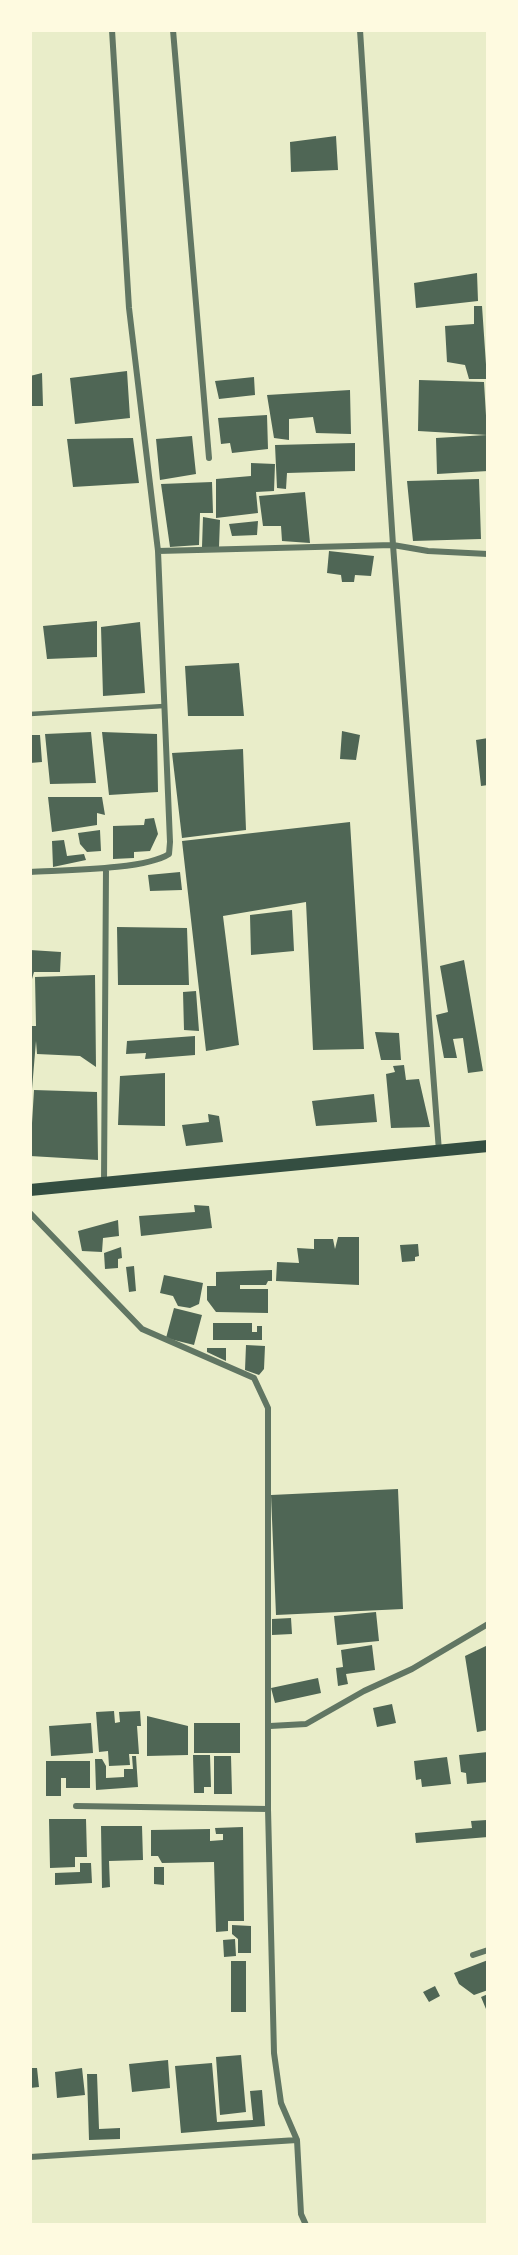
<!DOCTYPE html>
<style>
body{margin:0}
#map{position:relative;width:518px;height:2255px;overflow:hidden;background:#e9edc9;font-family:Inter,sans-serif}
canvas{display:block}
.frame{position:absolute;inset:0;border:32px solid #fefae0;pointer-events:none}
</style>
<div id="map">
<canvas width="518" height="2255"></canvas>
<div class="frame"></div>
</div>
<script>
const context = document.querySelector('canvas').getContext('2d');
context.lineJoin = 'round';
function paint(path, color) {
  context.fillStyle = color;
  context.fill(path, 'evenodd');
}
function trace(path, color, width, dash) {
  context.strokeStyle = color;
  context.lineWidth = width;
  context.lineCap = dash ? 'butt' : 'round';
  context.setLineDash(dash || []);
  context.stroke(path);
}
const building = new Path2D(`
 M336,136l2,34 -47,2 -1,-30z
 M477,273l1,28 -62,7 -2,-25z
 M474,306h8l5,73h-18l-4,-14 -18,-3 -2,-36 29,-2z
 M127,371l3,47 -55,6 -5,-46z
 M42,373l1,33h-13v-30z
 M254,377l1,18 -36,4 -4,-18z
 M419,380l65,2 4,67v22l-51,3 -1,-36 51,-3 -69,-4z
 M350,390l1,44 -35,-1 -3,-16 -24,2v21l-15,-2 -7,-43z
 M267,415l1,34 -36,4 -2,-10 -9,1 -3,-26z
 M192,436l4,38 -36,6 -4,-41z
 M133,438l6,45 -66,4 -6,-48z
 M355,443v28l-68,2 -1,16 -9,-1 -2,-43z
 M251,463l24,1 -1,27 -18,1 2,21 -42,5v-39l35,-3z
 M479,479l2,60 -68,2 -6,-60z
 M212,482l1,31h-13l-1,32 -29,2 -9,-63z
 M305,492l5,51 -28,-2 -1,-15h-18l-4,-30z
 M203,517l17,3 -1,27h-17z
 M258,521l-1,14 -25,1 -3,-12z
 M329,551l45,5 -3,20 -16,-1 -1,7h-12l-1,-7 -14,-2z
 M97,621v36l-50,2 -4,-33z
 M140,622l5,71 -42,3 -2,-69z
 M239,663l5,53h-56l-3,-50z
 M342,731l18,4 -4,25 -16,-1z
 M91,732l5,51 -46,1 -5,-50z
 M102,732l55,2 1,58 -49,3z
 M30,735h10l2,27 -12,1z
 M488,738v47l-7,1 -5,-46z
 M243,749l3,81 -64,8 -10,-85z
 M48,797h54l3,18 -8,-2v12l-45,7z
 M154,818l4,16 -8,17 -16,1v6l-21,1v-33l31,-1 1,-6z
 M350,822l14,227 -51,1 -7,-148 -83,14 16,129 -33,6 -24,-210z
 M100,830l1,21 -14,1 -7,-8 -2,-11z
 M64,840l3,16 17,-2 2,6 -33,7 -1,-26z
 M180,872l2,18 -32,1 -2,-16z
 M292,910l2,41 -43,4 -1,-40z
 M117,927l70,1 2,57h-71z
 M30,950l31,2 -1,20h-26l-4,14z
 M464,960l19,111 -15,2 -5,-35 -10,1 4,19h-13l-8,-43 12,-3 -8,-46z
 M95,975l1,92 -16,-11 -43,-2 -1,-13 -4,48h-2v-63h6l-1,-49z
 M196,991l3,40 -15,-1 -1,-38z
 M375,1032l24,1 2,27h-20z
 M195,1036v19l-50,4 1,-6 -20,1 1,-13z
 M404,1065l2,15 13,-1 11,48 -39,1 -5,-54 9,-2 -2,-6z
 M165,1073v53l-47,-1 2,-49z
 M34,1090l63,2 1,68 -68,-4z
 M374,1094l3,28 -61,4 -4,-25z
 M208,1114l11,2 4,26 -37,4 -4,-21 27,-3z
 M194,1205l15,1 3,22 -71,8 -2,-20 56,-4z
 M118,1220l1,16 -16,2 -1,14 -20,-1 -4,-20z
 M338,1237h21v48l-83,-4 1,-19 22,1 -2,-15 17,1v-10h19l2,10z
 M418,1244l1,12 -4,1v4l-13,1 -2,-17z
 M121,1247l1,11 -4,1v9l-13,1 -1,-16z
 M134,1266l2,25 -7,1 -3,-25z
 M272,1270v11h-4l-2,4h-26v4h28v24l-52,-1 -9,-12v-14h9v-14z
 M164,1275l39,8 -4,21 -9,4 -12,-2 -5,-10 -13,-3z
 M174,1308l28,7 -8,30 -28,-7z
 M213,1323h39v9h5v-6h5v14h-49z
 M246,1345l19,1 -1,23 -5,6 -14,-5z
 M207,1348h19v13l-19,-9z
 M398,1489l5,120 -127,6 -5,-120z
 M376,1612l3,29 -42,4 -3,-29z
 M291,1618l1,16 -20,1v-16z
 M372,1645l3,25 -29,4 2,10 -10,2 -2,-18 7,-1 -2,-17z
 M488,1645v85l-11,2 -12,-76z
 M318,1678l3,15 -46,10 -4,-15z
 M392,1704l4,19 -19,4 -4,-19z
 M114,1711l1,12 5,-1 -1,-10 21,-1 1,15h-4l2,28h-10l1,11 -21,1 -1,-15 -9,1 -3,-40z
 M147,1716l41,10v29l-41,1z
 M91,1723l2,30 -42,3 -2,-30z
 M194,1723h46v30h-46z
 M488,1752v30l-21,2 -1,-11 -5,-1 -2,-17z
 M193,1755h17l1,32h-7v6h-10z
 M132,1756h4l2,31 -42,3 -1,-31h7l4,7v12l18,-1v-8h9z
 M214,1756h17l1,38h-18z
 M447,1757l4,27 -29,3 -1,-8 -5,1 -2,-19z
 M46,1761h44v27h-24v-10h-5v18h-15z
 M49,1819h37l1,38h-12v10l-25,1z
 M487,1820l1,17 -72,6 -1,-10 57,-5 -1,-7z
 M101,1826h41l1,34 -34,1 1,26 -8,1z
 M243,1827l1,94h-16v10l-12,1 -2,-70 -52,1 -4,-7h-7v-26l59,-1v12l13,-1v-6h-7l-1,-6z
 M80,1863h11l1,20 -37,2v-12l25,-1z
 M154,1867h10v18l-10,-1z
 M232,1925l19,1v27h-13v-14l-6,-5z
 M235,1939l1,17 -12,1 -1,-17z
 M488,1960v30l-14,5 -15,-11 -5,-11z
 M231,1961h15v51h-15z
 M435,1986l5,10 -11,6 -6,-10z
 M488,1994v14l-2,1 -5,-12z
 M241,2055l5,57 -26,3 -4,-58z
 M168,2060l2,28 -38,4 -3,-28z
 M212,2063l5,59 36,-2 -3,-29 12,-1 3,36 -84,7 -6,-67z
 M30,2068h7l2,19 -9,1z
 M82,2068l3,27 -28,3 -2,-26z
 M87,2074h10l2,55 21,-1v11l-31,1z`);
const service = new Path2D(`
 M30,714l134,-8`);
const minor = new Path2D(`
 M173,30l36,428
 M360,30l33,515 46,606
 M158,551l235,-6 35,6 60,3
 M30,872c32,-2 115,-2 139,-18l1,-12 -12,-291 -29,-243 -17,-278
 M104,1183l2,-315
 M30,1213l112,116 112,49 14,30v401l6,244 7,50 16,37 4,74 5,11
 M270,1726l36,-2 58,-33 48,-22 76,-45
 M76,1806l192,3
 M473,1955l15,-5
 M30,2157l267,-17`);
const secondary = new Path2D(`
 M30,1190l458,-44`);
paint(building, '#4f6655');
trace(service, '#617663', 4.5);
trace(minor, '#617663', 6);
trace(secondary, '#344e41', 12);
</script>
